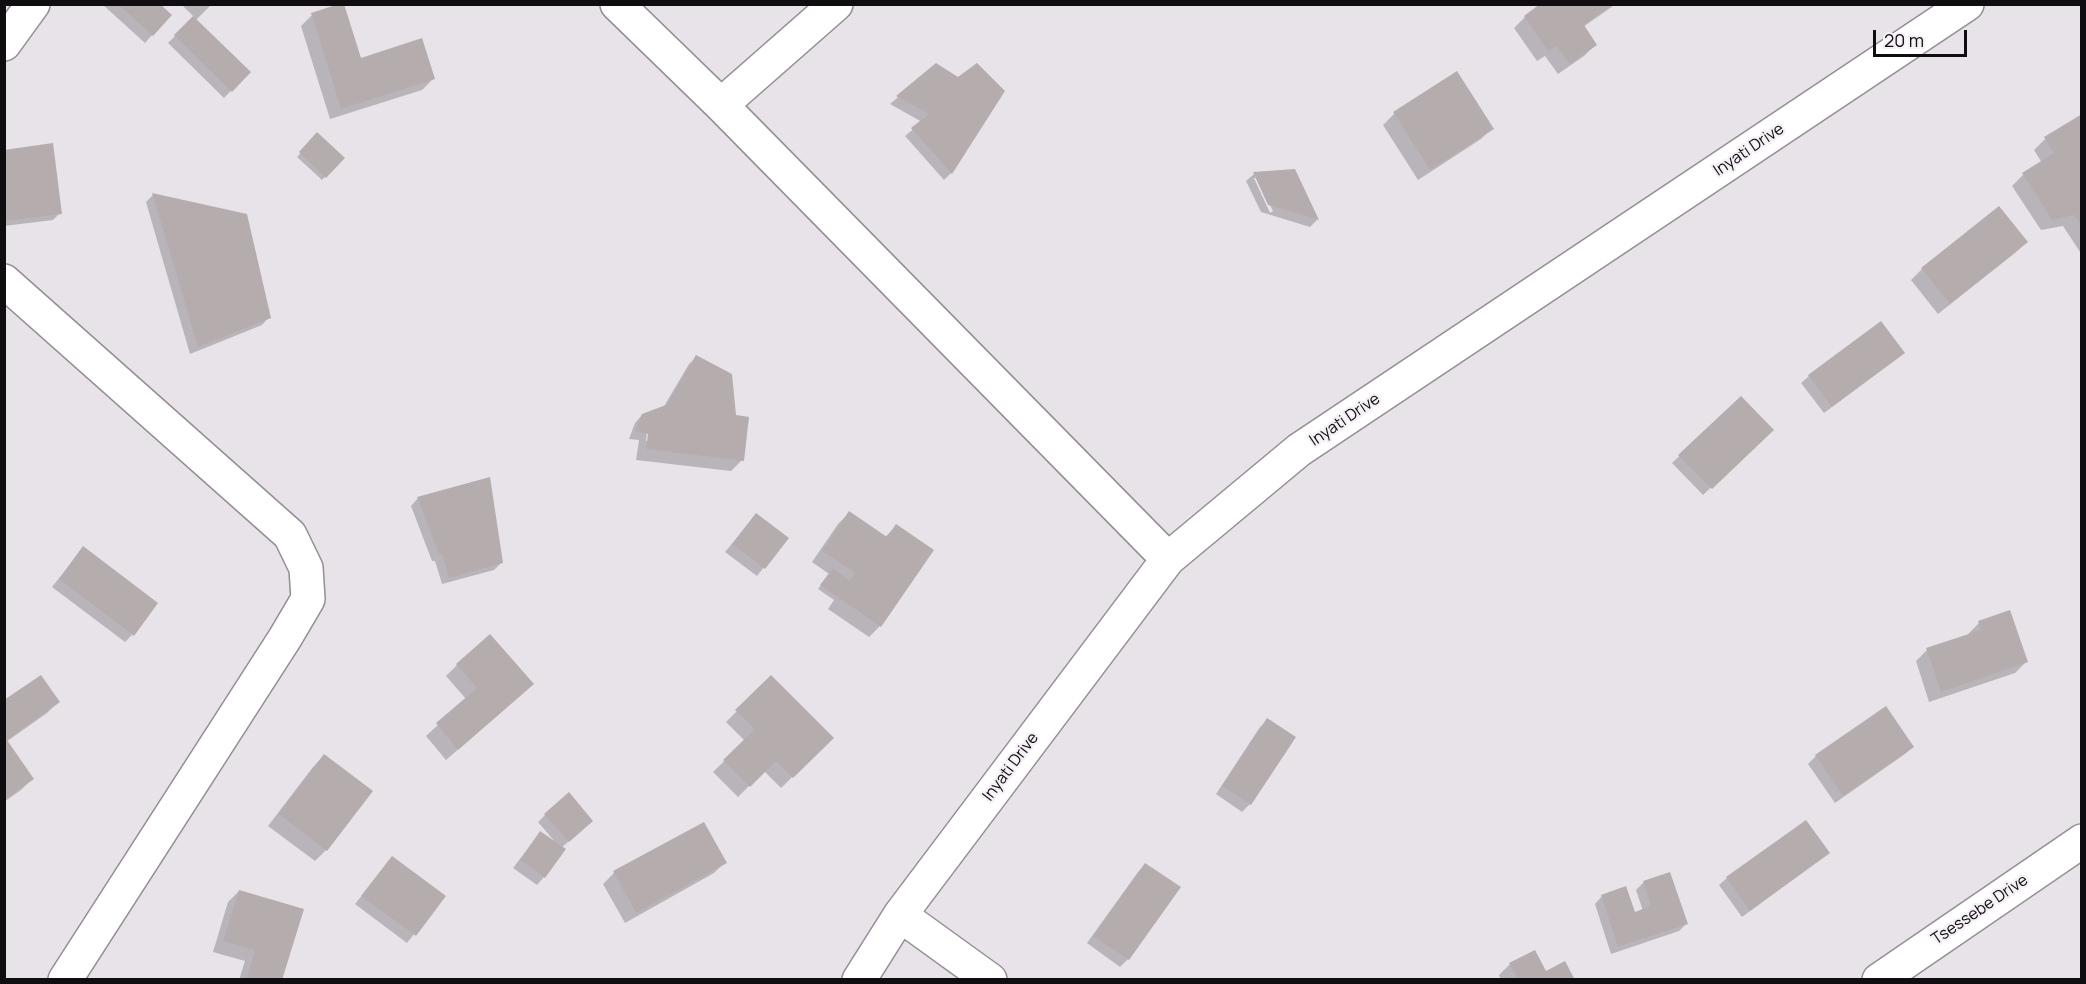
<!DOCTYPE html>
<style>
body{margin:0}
#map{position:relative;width:2086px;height:984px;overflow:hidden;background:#e8e2e9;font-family:Manrope,sans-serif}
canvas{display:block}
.frame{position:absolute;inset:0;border:6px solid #0f0d0f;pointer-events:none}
.scale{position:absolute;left:1873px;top:30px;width:94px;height:27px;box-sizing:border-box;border:3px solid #0f0d0f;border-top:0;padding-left:8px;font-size:18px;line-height:21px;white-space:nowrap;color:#0f0d0f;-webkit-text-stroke:4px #f5eff6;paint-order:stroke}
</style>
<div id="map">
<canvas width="2086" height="984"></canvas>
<div class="frame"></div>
<div class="scale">20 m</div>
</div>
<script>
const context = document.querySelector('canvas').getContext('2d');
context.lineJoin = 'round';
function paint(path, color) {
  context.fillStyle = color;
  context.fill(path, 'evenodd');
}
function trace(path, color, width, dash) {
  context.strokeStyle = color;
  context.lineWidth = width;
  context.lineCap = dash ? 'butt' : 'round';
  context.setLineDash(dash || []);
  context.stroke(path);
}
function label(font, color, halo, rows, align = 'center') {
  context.font = font + ' Manrope,sans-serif';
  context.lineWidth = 4.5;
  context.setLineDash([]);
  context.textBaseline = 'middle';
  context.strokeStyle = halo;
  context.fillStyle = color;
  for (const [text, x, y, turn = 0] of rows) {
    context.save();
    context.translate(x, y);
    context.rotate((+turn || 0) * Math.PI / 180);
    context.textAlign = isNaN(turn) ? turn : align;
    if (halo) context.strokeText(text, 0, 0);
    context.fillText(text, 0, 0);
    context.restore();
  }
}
const shadow = new Path2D(`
 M102,4h56l12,11 -25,28z
 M181,4h31l-16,16 53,52 -25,26 -56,-55 26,-26z
 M1543,4h73l-33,23 12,18 -11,11 -26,18 -13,-18 -8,5 -23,-33 11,-11z
 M312,15l48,44 73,20 -11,11 -92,29 -29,-93z
 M936,65l22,14 45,12 -52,82 -7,7 -39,-44 17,-14 -32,-18z
 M1394,114l98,14 -11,11 -63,41 -35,-55z
 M2082,116v139l-19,-29 -22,4 -29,-44 11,-11 19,-12 -8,-13 11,-11z
 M317,135l26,23 -21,22 -25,-23z
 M4,151l56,62 -7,7 -49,6z
 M1294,171l23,49 -7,7 -49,-15 -15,-31 8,-7zM1254,178h3l16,33 -3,2z
 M153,195l116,122 -7,8 -72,29 -44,-152z
 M2026,242l-11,11 -77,61 -27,-34 11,-11z
 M1903,353l-79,60 -23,-30 8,-7z
 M697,357l45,103 -11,11 -95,-11 3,-20 -10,-1 6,-16 7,-8 21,-7 26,-44zM648,423l1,18h-3z
 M1741,398l31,32 -69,65 -31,-32z
 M418,498l83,65 -7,7 -52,14 -7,-23h-3l-21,-55z
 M849,513l35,25 12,-12 -16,100 -11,11 -41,-28 6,-9 -16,-11 11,-15 -17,-12 26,-38z
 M756,515l31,23 -30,38 -32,-24z
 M83,548l49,87 -7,7 -73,-55z
 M1979,623l47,39 -11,11 -86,29 -13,-41 11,-11 41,-14v-2z
 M457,665l64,30 -75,65 -20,-24 40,-37 -20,-23z
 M771,677l61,61 -51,50 -17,-17 -26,26 -25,-25 32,-31 -19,-19z
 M4,702h54l-11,11 -41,29 26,37 -11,11 -17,12z
 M1885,708l28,39 -8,7 -70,49 -27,-39 8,-8z
 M1268,720l26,18 -44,66 -8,8 -26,-18 44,-67z
 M324,756l2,94 -11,11 -47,-35 45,-59z
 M545,815l39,13 -23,20 -17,29 -7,8 -24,-17 27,-35 16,10 -18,-21z
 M1805,822l23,31 -86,64 -23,-32 8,-7z
 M392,858l52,38 -37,47 -52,-39z
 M725,862l-11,11 -89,50 -22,-39 11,-11z
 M1145,865l33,23 -50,71 -8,8 -33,-24 51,-71z
 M1644,882l42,42 -7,7 -68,23 -16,-50 7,-8 32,18 9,-3 -7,-21z
 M239,891l42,89h-42l6,-19 -32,-9 15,-50z
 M1510,964l35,9 28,7h-72l-2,-5z`);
const building = new Path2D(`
 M118,4h42l12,11 -19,21z
 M339,4h5l17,54 61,-20 13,41 -94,30 -30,-96z
 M1540,4h73l-29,21 13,20 -27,19 -14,-18 -8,5 -24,-35z
 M193,16l58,56 -19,20 -58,-57z
 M936,63l22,14 19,-14 28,28 -53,83 -41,-46 18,-14 -33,-18z
 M1457,71l37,58 -64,41 -37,-58z
 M2082,114v113l-8,-12 -22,5 -30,-47 32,-20 -10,-16z
 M317,132l28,26 -19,20 -27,-26z
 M53,143l9,71 -57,7 -1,-71z
 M1295,169l24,51 -51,-15 -15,-33z
 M152,193l95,21 24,104 -73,29z
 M1999,206l29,36 -78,62 -29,-36z
 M1881,321l24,32 -73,54 -24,-32z
 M696,355l36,19 4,41 13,2 -5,44 -98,-12 2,-15 -13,-3 7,-17 24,-9z
 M1741,396l33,34 -62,59 -34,-34z
 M490,477l13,86 -54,15 -7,-24h-3l-22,-57z
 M849,511l38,26 9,-13 38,26 -53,77 -61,-42 13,-17 17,13 5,-8 -33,-22z
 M756,513l33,25 -24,31 -33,-25z
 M83,546l75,57 -24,33 -75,-57z
 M2010,610l18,52 -87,30 -15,-44 55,-18 -3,-9z
 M490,634l44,50 -76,66 -22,-27 41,-35 -21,-24z
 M41,675l19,27 -53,38 27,39 -30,21v-100z
 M771,675l63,63 -41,40 -17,-17 -26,26 -27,-27 32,-31 -20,-19z
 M1886,706l28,41 -71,49 -28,-41z
 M1267,718l29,19 -45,68 -29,-19z
 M324,754l49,37 -46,60 -49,-37z
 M569,792l24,29 -24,21 -25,-28z
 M1806,820l24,33 -80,58 -24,-34z
 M704,822l23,41 -91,50 -23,-42z
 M540,831l26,18 -21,29 -25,-18z
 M392,856l54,40 -30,40 -55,-40z
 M1145,863l36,24 -52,73 -36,-24z
 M1670,872l18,52 -70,23 -17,-52 25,-9 9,26 16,-6 -8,-25z
 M239,890l65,19 -22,71h-36l9,-30 -32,-9z
 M1535,950l11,21 19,-10 10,19h-57l-9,-17z`);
const minor = new Path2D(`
 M617,4l104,101 447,454
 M4,44l29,-40
 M721,105l115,-101
 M4,281l286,254 16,33 2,31 -23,39 -220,342
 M900,915l90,65
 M859,980l41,-65 268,-356 131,-109 668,-446
 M1879,980l203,-139`);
const streetNames = [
 ["Inyati Drive",1749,150,-34],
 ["Inyati Drive",1345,420,-34],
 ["Inyati Drive",1011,767,-53],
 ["Tsessebe Drive",1980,910,-34]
];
paint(shadow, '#0003');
paint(building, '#b5acae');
trace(minor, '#948e94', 36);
trace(minor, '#fff', 33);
label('16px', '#0f0d0f', '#f5eff6', streetNames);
</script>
